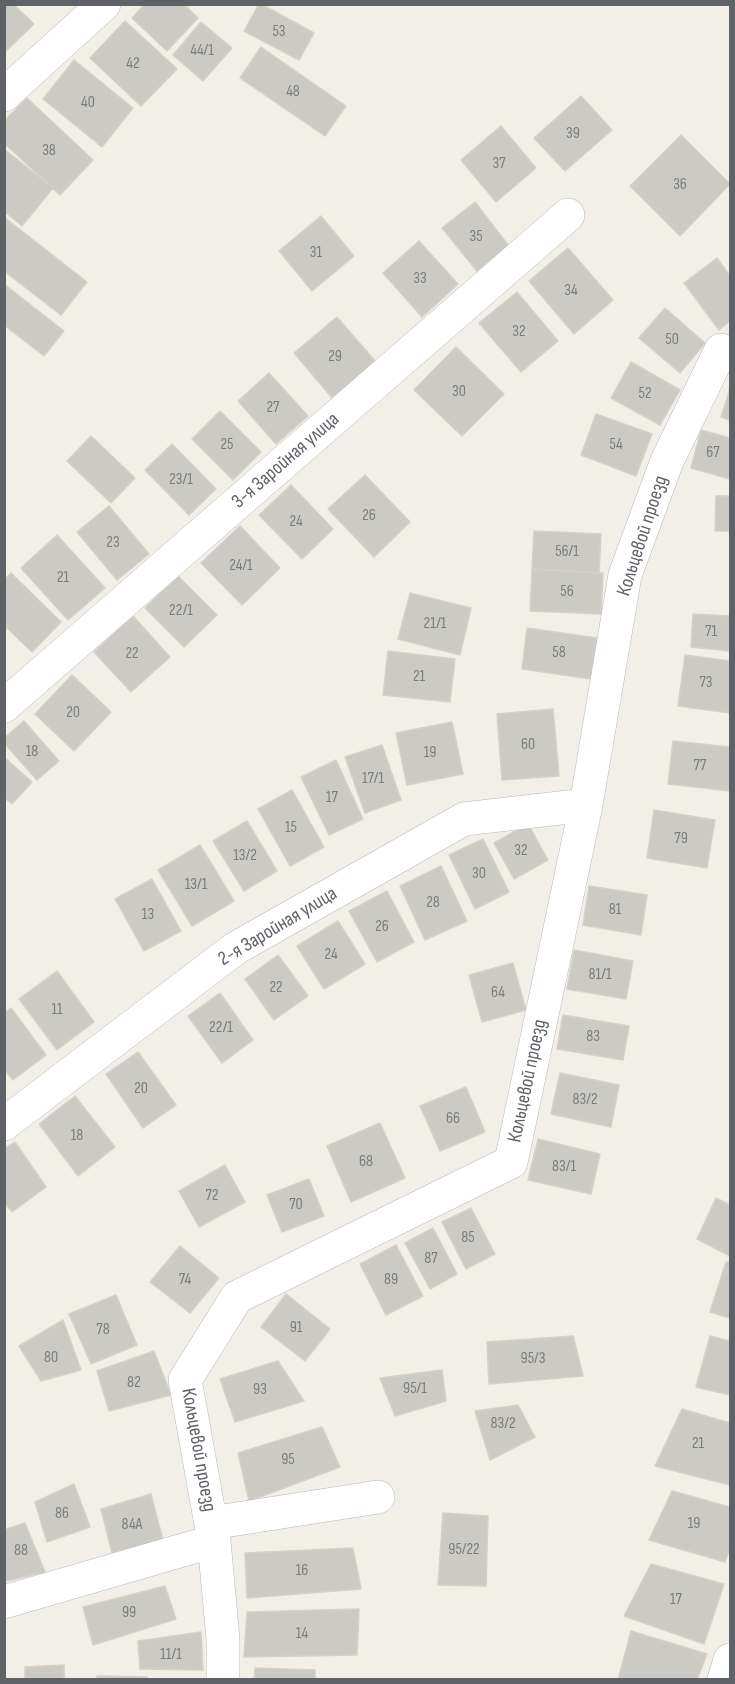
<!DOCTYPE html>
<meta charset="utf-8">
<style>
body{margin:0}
#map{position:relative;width:735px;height:1684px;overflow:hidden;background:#f1efe8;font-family:"Sofia Sans Condensed",sans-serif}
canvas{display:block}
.frame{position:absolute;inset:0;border:6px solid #5f6368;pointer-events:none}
</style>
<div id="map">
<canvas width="735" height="1684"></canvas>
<div class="frame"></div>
</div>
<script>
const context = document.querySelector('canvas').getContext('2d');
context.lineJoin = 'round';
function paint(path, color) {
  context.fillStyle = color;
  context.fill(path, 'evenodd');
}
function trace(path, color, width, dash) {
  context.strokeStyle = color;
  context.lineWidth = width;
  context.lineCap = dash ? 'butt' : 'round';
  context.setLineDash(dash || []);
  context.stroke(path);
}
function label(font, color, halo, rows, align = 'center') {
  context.font = font + ' "Sofia Sans Condensed",sans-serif';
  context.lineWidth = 4.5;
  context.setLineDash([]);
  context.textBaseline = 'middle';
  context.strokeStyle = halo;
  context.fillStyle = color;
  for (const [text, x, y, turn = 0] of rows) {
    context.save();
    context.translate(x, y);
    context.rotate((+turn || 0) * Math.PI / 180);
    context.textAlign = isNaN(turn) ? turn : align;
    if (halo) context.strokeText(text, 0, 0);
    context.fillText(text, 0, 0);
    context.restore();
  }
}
const building = new Path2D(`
 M4,4h9l21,20 -30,29z
 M145,4h39l14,14 -31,33 -35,-33z
 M259,4h2l53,29 -15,27 -55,-29z
 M125,21l52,48 -36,37 -51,-48z
 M201,22l31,26 -29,33 -30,-26z
 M261,47l85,59 -21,30 -85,-58z
 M74,60l59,48 -31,39 -59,-48z
 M581,96l31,34 -47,41 -31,-33z
 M27,98l66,62 -33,35 -56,-52v-22z
 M501,126l35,42 -40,34 -35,-42z
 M681,135l49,49 -50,52 -50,-50z
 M4,149l49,39 -31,38 -18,-15z
 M475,202l34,44 -32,25 -35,-43z
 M321,216l33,40 -42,35 -33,-40z
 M4,217l83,65 -26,33 -57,-44z
 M419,241l39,43 -36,33 -39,-44z
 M568,248l45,52 -39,34 -45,-53z
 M717,258l13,18v45l-11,9 -35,-47z
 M4,284l60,47 -20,25 -40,-31z
 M517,292l41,49 -37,31 -42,-49z
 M665,308l40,35 -25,30 -41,-35z
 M337,317l39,45 -43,37 -39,-46z
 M456,347l48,47 -42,42 -48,-46z
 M631,362l49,28 -20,35 -49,-27z
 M269,373l39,43 -32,28 -38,-43z
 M730,389v31l-9,-3z
 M220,411l41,41 -28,28 -41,-41z
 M596,414l56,20 -16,42 -55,-21z
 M701,430l29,8v41l-39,-11z
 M91,436l44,42 -24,25 -44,-42z
 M172,444l44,45 -27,26 -44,-45z
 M365,475l45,47 -36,35 -46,-48z
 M291,485l42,44 -31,30 -43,-44z
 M716,496h14v35h-15z
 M109,506l40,48 -32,26 -40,-48z
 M240,526l40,42 -38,37 -41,-42z
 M534,531l67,3 -2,39 -67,-4z
 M57,535l48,53 -37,32 -47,-52z
 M532,569l71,4 -2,41 -71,-3z
 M11,573l50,49 -29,30 -28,-27v-45z
 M178,576l39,39 -33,32 -39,-39z
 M410,593l61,15 -11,47 -62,-16z
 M693,614l37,2v35l-39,-4z
 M133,616l37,41 -39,35 -37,-40z
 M527,628l70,10 -6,41 -69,-10z
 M388,651l67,8 -5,43 -67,-7z
 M685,655l45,6v52l-52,-7z
 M72,675l39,37 -37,39 -39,-37z
 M553,709l6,67 -57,4 -5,-66z
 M24,721l35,40 -22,19 -33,-37v-5z
 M452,722l11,52 -56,11 -11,-52z
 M673,741l57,6v44l-62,-7z
 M382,745l19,55 -36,13 -20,-56z
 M4,757l28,25 -20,22 -8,-7z
 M336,760l27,59 -34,16 -28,-58z
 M292,790l32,57 -34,19 -32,-57z
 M654,810l61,10 -8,48 -60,-10z
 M247,821l30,50 -33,20 -31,-50z
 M528,824l20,36 -34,19 -20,-36z
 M483,839l26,53 -34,17 -26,-54z
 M200,845l34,56 -42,25 -34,-56z
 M441,866l26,55 -42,19 -25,-54z
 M152,879l29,52 -37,20 -29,-52z
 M589,886l58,9 -6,40 -58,-10z
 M387,891l27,51 -37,20 -28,-51z
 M338,921l27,43 -41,25 -27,-43z
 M574,950l59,11 -7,38 -59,-10z
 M278,955l30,41 -34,24 -29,-41z
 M513,963l13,47 -44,12 -13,-47z
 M57,971l37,51 -37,28 -38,-51z
 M220,993l33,47 -31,23 -34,-47z
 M11,1008l35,47 -33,25 -9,-11v-56z
 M563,1015l66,11 -6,34 -66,-11z
 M138,1052l38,53 -33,23 -37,-54z
 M560,1073l59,12 -8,42 -60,-13z
 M466,1087l19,45 -45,19 -20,-45z
 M75,1096l40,51 -37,29 -39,-52z
 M380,1123l25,55 -54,24 -24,-56z
 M538,1139l62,15 -9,40 -63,-14z
 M15,1142l31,45 -34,25 -8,-10v-53z
 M225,1165l20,37 -46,25 -20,-36z
 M309,1179l15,37 -42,16 -15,-37z
 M716,1198l14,7v51l-33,-17z
 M471,1208l24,46 -29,15 -24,-47z
 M433,1228l24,46 -27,15 -25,-46z
 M396,1245l27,51 -37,19 -26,-51z
 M180,1246l39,32 -29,35 -40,-31z
 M726,1262l4,1v55l-20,-6z
 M286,1294l44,35 -25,32 -44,-34z
 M116,1295l21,50 -46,19 -22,-50z
 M63,1320l18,50 -40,11 -22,-35z
 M573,1336l10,40 -94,8 -2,-42z
 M710,1336l20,5v54l-34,-8z
 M154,1351l17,44 -62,16 -12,-40z
 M278,1361l26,40 -69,21 -15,-43z
 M442,1370l4,31 -51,15 -15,-38z
 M518,1405l17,32 -45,23 -15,-49z
 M682,1409l48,14v62l-75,-19z
 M322,1427l18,40 -91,34 -11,-48z
 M74,1484l16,43 -43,15 -12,-40z
 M672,1491l58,16v41l-5,14 -76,-22z
 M151,1494l12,46 -51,13 -11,-44z
 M443,1513l45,3 -2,70 -48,-1z
 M25,1523l20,49 -38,9 -3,-5v-46z
 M353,1548l8,41 -114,9 -2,-45z
 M651,1564l73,20 -20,60 -80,-28z
 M165,1586l11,33 -83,26 -10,-38z
 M359,1609l-2,46 -113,2 3,-45z
 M631,1631l76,23 -10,26h-79z
 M201,1632l2,38 -63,-1 -2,-28z
 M64,1665v15h-39v-13z
 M255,1668l60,2v10h-61z
 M97,1676l50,1v3h-50z`);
const minor = new Path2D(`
 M4,95l100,-91
 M4,706l564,-491
 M4,1124l232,-176 228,-129 122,-14
 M211,1523l167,-26
 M4,1602l210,-61
 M223,1680v-41l-9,-98 -29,-161 52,-83 274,-135 75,-357 39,-230 42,-114 54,-111
 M724,1680l6,-20`);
const numberNames = [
 ["53",279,32],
 ["44/1",202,51],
 ["42",133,64],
 ["48",293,92],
 ["40",88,103],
 ["39",573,134],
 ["38",49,151],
 ["37",499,164],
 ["36",680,185],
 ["35",476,237],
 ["31",316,253],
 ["33",420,279],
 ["34",571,291],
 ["32",519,332],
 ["50",672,340],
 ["29",335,357],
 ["30",459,392],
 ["52",645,394],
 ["27",273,408],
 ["25",227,445],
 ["54",616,445],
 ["67",713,453],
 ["23/1",181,480],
 ["26",369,516],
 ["24",296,522],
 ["23",113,543],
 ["56/1",567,552],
 ["24/1",241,566],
 ["21",63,578],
 ["56",567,592],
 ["22/1",181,611],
 ["21/1",435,624],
 ["71",711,632],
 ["58",559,653],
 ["22",132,654],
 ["21",419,677],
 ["73",706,683],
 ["20",73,713],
 ["60",528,745],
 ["18",32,752],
 ["19",430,753],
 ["77",700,766],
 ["17/1",373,779],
 ["17",332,798],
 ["15",291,828],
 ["79",681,839],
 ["32",521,851],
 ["13/2",245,856],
 ["30",479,874],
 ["13/1",196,885],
 ["28",433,903],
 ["81",615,910],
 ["13",148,915],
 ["26",382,927],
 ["24",331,955],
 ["81/1",600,975],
 ["22",276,988],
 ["64",498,993],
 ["11",57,1010],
 ["22/1",221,1028],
 ["83",593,1037],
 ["20",141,1089],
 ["83/2",585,1100],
 ["66",453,1119],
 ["18",77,1136],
 ["68",366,1162],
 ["83/1",564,1167],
 ["72",212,1196],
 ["70",296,1205],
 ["85",468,1238],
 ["87",431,1259],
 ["74",185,1280],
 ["89",391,1280],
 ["91",296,1328],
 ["78",103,1330],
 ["80",51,1358],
 ["95/3",533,1359],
 ["82",134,1383],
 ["95/1",415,1389],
 ["93",260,1390],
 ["83/2",503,1424],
 ["21",698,1444],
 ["95",288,1460],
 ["86",62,1514],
 ["19",694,1524],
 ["84А",132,1525],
 ["95/22",464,1550],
 ["88",21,1551],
 ["16",302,1571],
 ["17",676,1600],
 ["99",129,1613],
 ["14",302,1634],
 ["11/1",171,1655]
];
const streetNames = [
 ["3-я Заройная улица",286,461,-41],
 ["Кольцевой проезд",643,536,-72],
 ["2-я Заройная улица",278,927,-31],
 ["Кольцевой проезд",528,1081,-78],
 ["Кольцевой проезд",198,1450,80]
];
paint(building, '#cccac5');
trace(building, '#d6d1c6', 1.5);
trace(minor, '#b5b8bc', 34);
trace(minor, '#fff', 33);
label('16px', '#7a7d7f', null, numberNames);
label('20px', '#5f6368', '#fff', streetNames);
</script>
